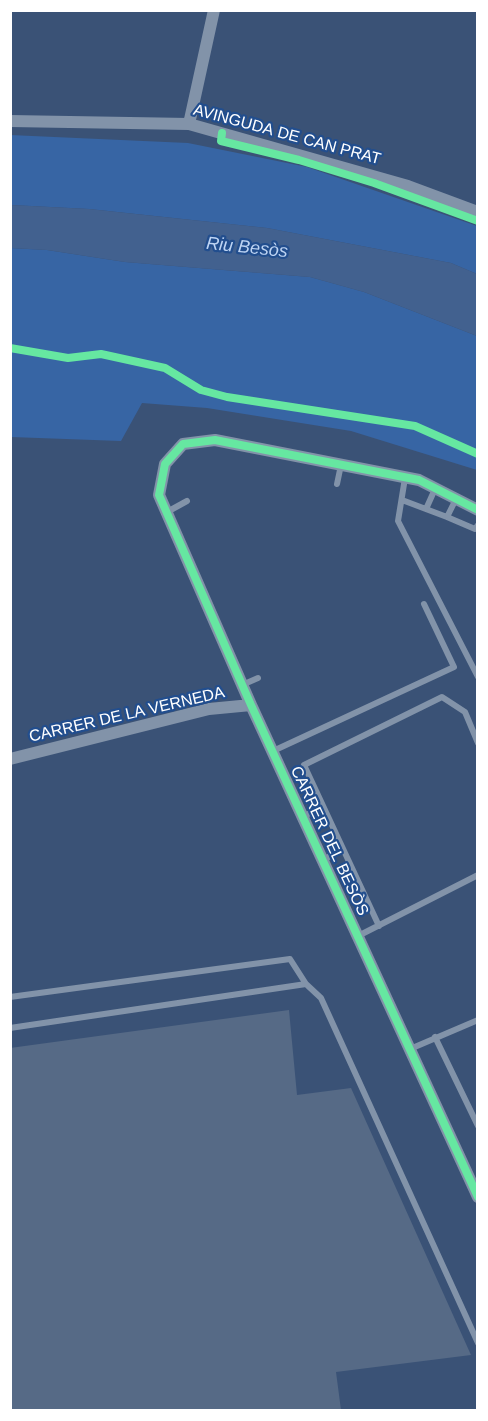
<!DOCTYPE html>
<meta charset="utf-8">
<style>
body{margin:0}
#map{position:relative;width:488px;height:1421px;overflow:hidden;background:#3a5276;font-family:Arial,sans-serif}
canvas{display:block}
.frame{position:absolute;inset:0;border:12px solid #fff;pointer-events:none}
</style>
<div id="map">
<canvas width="488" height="1421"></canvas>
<div class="frame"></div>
</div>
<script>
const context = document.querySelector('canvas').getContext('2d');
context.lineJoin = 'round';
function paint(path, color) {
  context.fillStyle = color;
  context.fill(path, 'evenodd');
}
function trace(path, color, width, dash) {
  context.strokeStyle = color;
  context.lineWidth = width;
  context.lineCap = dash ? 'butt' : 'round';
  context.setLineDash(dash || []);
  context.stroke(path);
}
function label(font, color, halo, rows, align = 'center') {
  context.font = font + ' Arial,sans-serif';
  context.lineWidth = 4.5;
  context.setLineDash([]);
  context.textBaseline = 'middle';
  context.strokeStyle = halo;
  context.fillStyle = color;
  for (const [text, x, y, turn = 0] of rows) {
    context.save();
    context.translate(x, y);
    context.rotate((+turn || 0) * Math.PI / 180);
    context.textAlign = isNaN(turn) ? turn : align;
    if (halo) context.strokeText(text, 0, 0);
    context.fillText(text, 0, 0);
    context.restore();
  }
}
const green = new Path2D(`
 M10,135l178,8 119,24 170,59v48l-26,-11 -184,-35 -178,-19 -78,-4z
 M10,248l37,2 78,12 185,15 54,15 113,44v134l-126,-39 -144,-23 -65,-5 -21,38 -110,-4z`);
const water = new Path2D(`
 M11,205l78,4 178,19 184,35 26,11v62l-113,-44 -54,-15 -185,-15 -78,-12 -36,-2z`);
const building = new Path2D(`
 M289,1010l8,85 54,-7 120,267 -135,17 5,38h-331v-362z`);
const lane = new Path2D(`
 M405,478l-7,43 80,156
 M337,484l4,-19
 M402,500l45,17 9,-18
 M426,509l9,-20
 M167,512l20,-11
 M447,517l28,12 3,-4
 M242,685l16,-7
 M273,751l181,-84 -30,-63
 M303,816l21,-8
 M323,860l20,-11
 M379,926l-75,-161 138,-68 23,15 13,31
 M358,936l120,-61
 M306,984l15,14 157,345
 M10,997l280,-38 16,25 -296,44
 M435,1037l43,89
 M410,1049l68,-29`);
const street = new Path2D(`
 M10,121l179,3 219,62 70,26
 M189,124l25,-114
 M478,510l-59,-30 -204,-40 -32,4 -18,20 -6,31 92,210 227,492
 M10,759l199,-50 42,-4`);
const cycleway = new Path2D(`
 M222,133l-1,8 78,19 75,23 104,38
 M10,348l58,10 33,-4 64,14 36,22 26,7 188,29 63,28
 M478,510l-59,-30 -204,-40 -32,4 -18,20 -6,31 92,210 227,492`);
const streetNames = [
 ["AVINGUDA DE CAN PRAT",287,135,15],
 ["CARRER DE LA VERNEDA",127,715,-13],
 ["CARRER DEL BESÒS",329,841,65]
];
const waterNames = [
 ["Riu Besòs",247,248,6]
];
paint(green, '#3765a4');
paint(water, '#42618f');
paint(building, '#566a86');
trace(lane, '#8293a9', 6);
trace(street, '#8293a9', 12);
trace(cycleway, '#66e7a1', 8);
label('16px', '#fff', '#224e8e', streetNames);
label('italic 18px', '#bed4f3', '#224e8e', waterNames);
</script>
